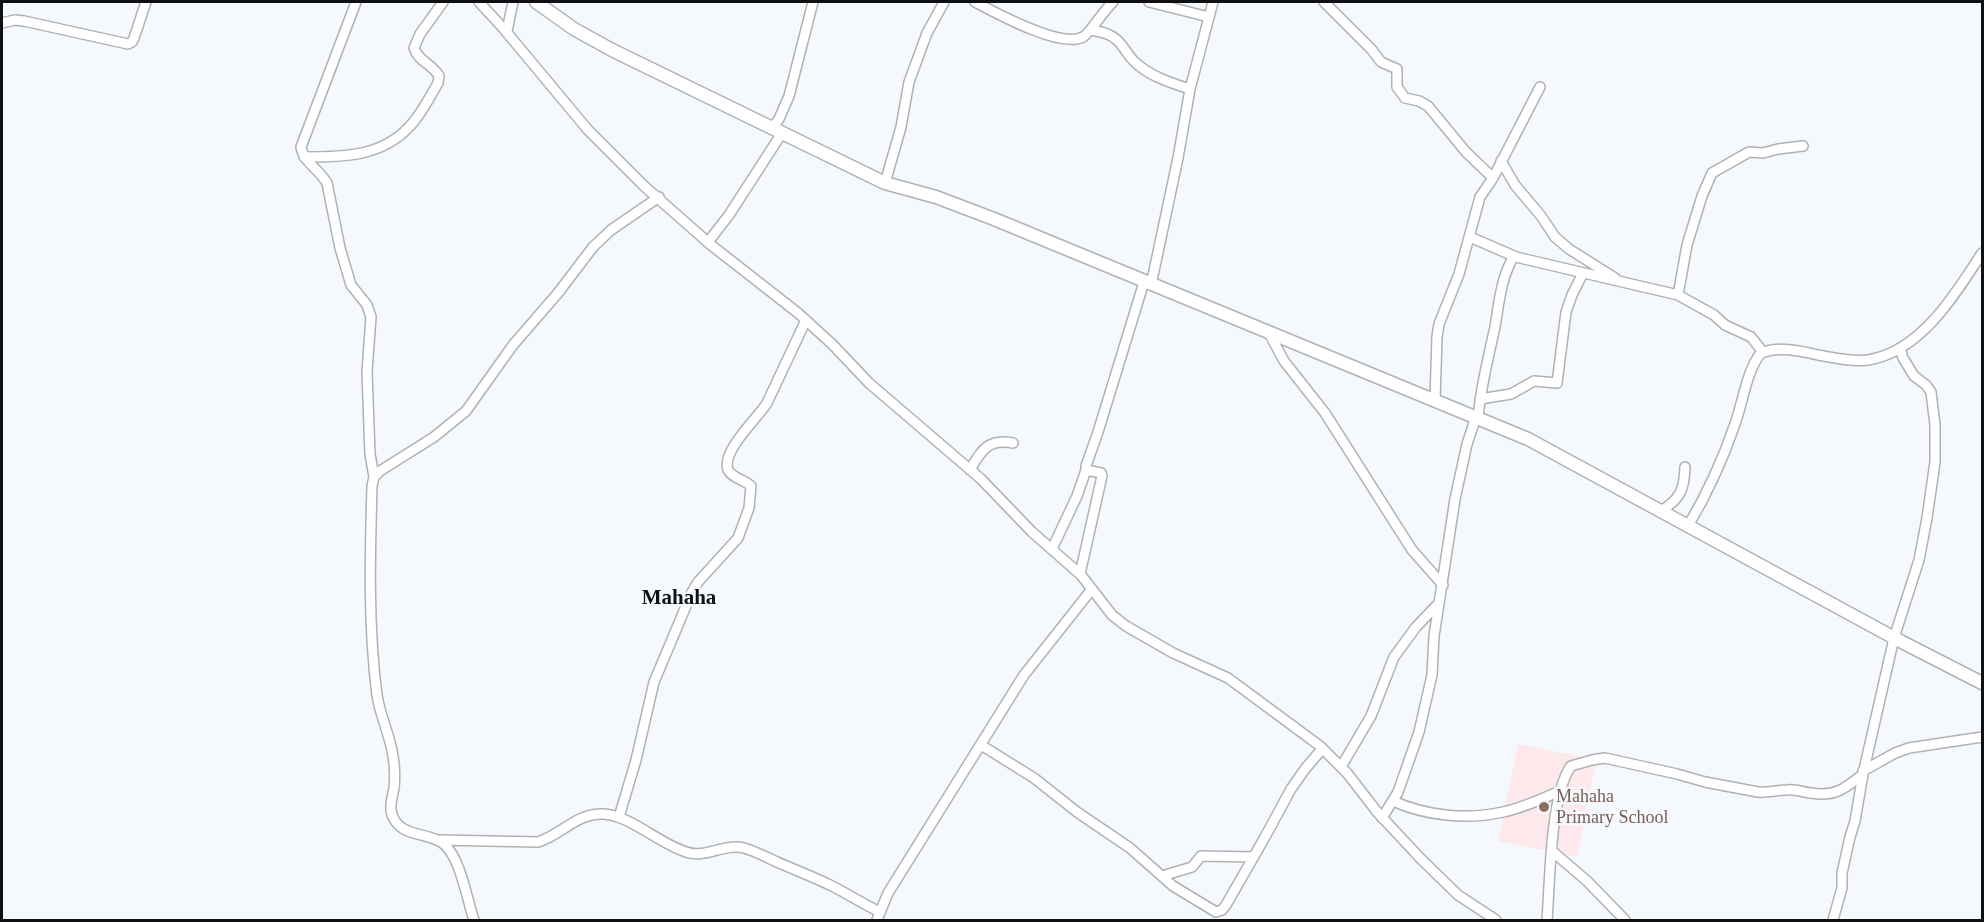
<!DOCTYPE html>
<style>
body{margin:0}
#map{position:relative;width:1984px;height:922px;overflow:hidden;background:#f5f8fc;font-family:Georgia,serif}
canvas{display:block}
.frame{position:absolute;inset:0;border:3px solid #0f1012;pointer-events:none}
</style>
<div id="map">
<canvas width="1984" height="922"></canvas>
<div class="frame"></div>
</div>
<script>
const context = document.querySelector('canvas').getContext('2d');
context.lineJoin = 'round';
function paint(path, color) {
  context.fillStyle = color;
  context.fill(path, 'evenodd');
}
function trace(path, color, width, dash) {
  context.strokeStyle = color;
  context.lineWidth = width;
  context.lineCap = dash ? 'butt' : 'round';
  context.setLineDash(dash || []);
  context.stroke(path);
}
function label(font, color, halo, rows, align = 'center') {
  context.font = font + ' Georgia,serif';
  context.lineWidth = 5;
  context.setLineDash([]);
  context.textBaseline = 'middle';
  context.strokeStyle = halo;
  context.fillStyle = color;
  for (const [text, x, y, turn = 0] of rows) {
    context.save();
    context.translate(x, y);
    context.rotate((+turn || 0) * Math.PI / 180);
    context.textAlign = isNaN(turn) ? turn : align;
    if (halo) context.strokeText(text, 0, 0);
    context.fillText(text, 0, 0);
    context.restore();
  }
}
const education = new Path2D(`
 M1518,744l78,16 -19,97 -79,-16z`);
const minor = new Path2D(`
 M356,2l-55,145c3,16 18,22 26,36l13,65 11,37 16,20 4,12 -4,55 3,82 4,23
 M479,2l24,26 85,102 56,56 67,59 87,68 35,32 36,38 112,96 51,53 49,43 31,40 14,11 47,27 55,25 92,68 27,27 31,40 43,46 37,36 38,25
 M975,2c21,11 86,47 108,35 7,-4 21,-27 30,-35
 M1149,2l60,15
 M1324,2l48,48 9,12 16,7v18l8,11 14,3 9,5 38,46 27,26
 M2,23l13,-3 9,1 104,23 4,-2 2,-4 12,-36
 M1091,30c13,2 24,5 32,17 4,5 7,11 12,15 14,14 36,21 55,27
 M507,31l6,-29
 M772,128l7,-9 10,-23 24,-94
 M304,157c39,0 77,0 105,-30 12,-12 20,-29 29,-44l1,-7c-7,-12 -21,-15 -25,-28l6,-14 23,-32
 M1501,161l14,24 26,31 14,21 14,12 46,29
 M885,183l16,-56 8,-45 18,-49 17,-31
 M1470,237l46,20 162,38 36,20 11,10 26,12 12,15
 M708,242l21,-27 53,-82
 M1151,285l27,-127 12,-69 23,-87
 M1678,295l9,-50 15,-49 10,-23 37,-21 14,1 15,-4 25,-3
 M1269,333l15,28 41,52 87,137 31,35
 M1480,399l31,-5 23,-13 23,2 9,-71 6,-17 11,-22
 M1435,400l2,-63 2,-13 20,-50 21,-77 13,-19 47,-91
 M1478,418c3,-33 10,-59 17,-91 4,-24 6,-50 19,-71
 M970,470c11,-20 19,-32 43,-27
 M1661,511c20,-13 23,-21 24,-44
 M1688,526c19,-32 35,-67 47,-102 8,-22 11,-51 25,-70 15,-9 42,-3 58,1 17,3 34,7 50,5 53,-8 88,-67 114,-107
 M1052,549l25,-53 9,-26
 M1080,574l22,-98 -1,-3 -15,-3v-4l12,-34 46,-150
 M981,745l53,33 43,34 53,36 43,38 43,26 6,-2 4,-5 39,-68 26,-48 14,-20 17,-20
 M1341,767l30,-51 23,-59 22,-30 23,-24
 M1863,771l32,-18 14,-5 73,-11
 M1393,801c33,15 74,19 110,11 20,-4 39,-13 57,-21
 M619,817l17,-57 18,-78 38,-90 6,-10 40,-44 11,-30 2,-22c-6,-6 -19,-8 -23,-16 -7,-19 30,-52 39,-67l39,-83
 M1382,818l16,-26 21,-60 13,-57 2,-39 21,-137 12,-55 9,-27
 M439,840l99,2c23,-7 40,-30 66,-28 27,2 54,29 82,38 19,7 38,-9 58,-4 11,3 22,9 33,14 18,8 37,15 55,24 16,8 31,18 48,26
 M1552,851l35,30 38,39
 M1162,876l30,-9 9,-11 53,1
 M474,920c-7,-20 -13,-60 -29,-75 -14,-13 -41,-7 -51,-26 -6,-10 -2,-20 0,-31 1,-10 1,-21 -1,-32 -3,-21 -13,-40 -16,-61 -9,-69 -7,-140 -5,-209l2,-9 6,-6 54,-34 32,-26 47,-66 45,-52 35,-46 18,-17 48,-33
 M877,920l11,-27 136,-218 68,-86
 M1547,920c3,-37 3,-125 24,-154l21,-6 13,-2 72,16 28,8 53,10c10,1 19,-2 29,-2 8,-1 16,2 24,3 24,4 33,-4 51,-18
 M1833,920l9,-32v-15l8,-36 5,-16 8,-47 31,-136 25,-78 8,-42 8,-56v-37l-4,-33 -5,-7 -12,-9 -11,-18 -3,-10`);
const major = new Path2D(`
 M536,2l38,27 38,21 273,133 51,14 58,22 534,220 372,202 82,42`);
const markers = [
 [1544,807,6,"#8d6e63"]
];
const educationNames = [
 ["Mahaha",1556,797],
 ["Primary School",1556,818]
];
const quarterNames = [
 ["Mahaha",679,599]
];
paint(education, '#fde8eb');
trace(minor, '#afb1b6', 12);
trace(major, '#afb1b6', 15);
trace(minor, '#fff', 9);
trace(major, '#fff', 12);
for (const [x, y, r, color] of markers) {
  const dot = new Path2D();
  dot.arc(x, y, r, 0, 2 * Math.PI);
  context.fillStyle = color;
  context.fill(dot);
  trace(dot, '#f5f8fc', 2);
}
label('18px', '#785e54', '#f5f8fc', educationNames, 'left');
label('bold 21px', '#0f1012', '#f5f8fc', quarterNames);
</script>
